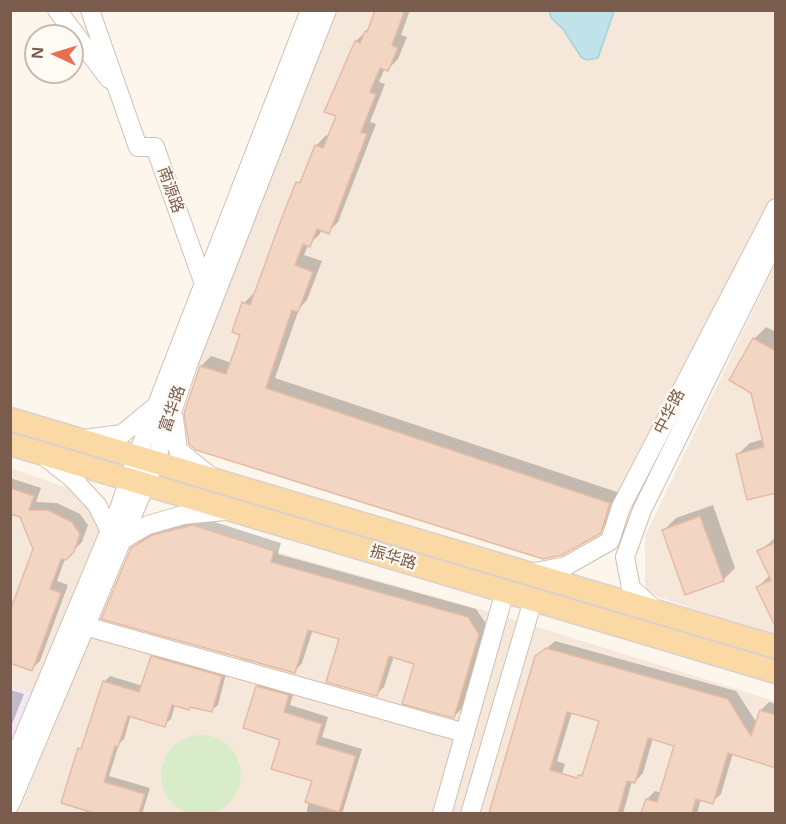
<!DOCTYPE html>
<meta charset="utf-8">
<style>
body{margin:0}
#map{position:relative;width:786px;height:824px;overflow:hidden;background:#fdf6ec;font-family:Arial,sans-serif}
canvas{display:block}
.frame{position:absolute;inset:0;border:12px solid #7a5c4d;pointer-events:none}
.north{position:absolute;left:24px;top:24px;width:60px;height:60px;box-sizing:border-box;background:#fffaf3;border:2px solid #cabbb1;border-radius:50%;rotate:274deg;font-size:16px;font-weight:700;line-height:24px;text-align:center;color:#7a5c4d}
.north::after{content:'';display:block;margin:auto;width:21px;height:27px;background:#e76f51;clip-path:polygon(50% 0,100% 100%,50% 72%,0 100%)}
</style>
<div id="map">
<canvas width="786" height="824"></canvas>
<div class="frame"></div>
<div class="north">N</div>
</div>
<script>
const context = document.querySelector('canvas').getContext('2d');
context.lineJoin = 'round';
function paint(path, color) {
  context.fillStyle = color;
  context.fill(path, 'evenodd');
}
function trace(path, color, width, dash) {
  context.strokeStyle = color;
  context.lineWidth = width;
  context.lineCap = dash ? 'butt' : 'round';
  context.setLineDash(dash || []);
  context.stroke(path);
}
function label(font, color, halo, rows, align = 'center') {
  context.font = font + ' Arial,"Noto Sans SC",sans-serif';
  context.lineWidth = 4.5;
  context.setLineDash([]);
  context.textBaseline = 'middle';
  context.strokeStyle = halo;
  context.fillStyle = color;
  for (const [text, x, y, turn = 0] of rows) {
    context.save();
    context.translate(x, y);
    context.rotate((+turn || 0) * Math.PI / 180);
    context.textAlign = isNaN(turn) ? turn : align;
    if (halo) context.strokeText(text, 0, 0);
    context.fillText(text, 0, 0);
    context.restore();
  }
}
const residential = new Path2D(`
 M328,11h447v197l-154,299 -432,-145z
 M775,265v372l-130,-45v-56z
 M11,468l66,23 26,38 -71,164 -21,-6z
 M274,551l212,60 289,90v112l-757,1 79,-191 141,44z`);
const education = new Path2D(`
 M11,687l21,6 -21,54z`);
const green = new Path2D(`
 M161 775a40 40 0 1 1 80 0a40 40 0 1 1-80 0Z`);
const water = new Path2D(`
 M549,11h65l-16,47 -11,2 -6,-3 -18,-28 -11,-10z`);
const shadow = new Path2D(`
 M377,10h33l-9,25 6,2 -9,22 -10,10 -3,-1 -6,14 6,2 -15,38 6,2 -38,98 -10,10 -6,-2 -3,5 -11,10 -4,10 18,6 -15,39 -8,9 -24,69 345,115 -10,29 -10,10 -399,-166 10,-10 21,7 10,-29 2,-31 10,-10 2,1 42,-111 6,-7 12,-30 10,-11 3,2 8,-22 19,-74 14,-14z
 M766,327l10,5v160l-39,-37 13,-12 14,-4 -10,-100z
 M10,478l31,10 -5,14 21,1 23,11 8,11 -6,17 -17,17 -8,22 11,4 -28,76 -8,8 3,-120 -14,-33 -11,-4z
 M713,505l22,63 -12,12 -59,-50 12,-12z
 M202,518l79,25 -3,11 198,55 11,16 -25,83 -8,9 -38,-54 -22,-7 -10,31 -8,8 -35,-57 -28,-9 -11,34 -8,9 -162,-123 9,-9 21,-12z
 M776,537v87l-18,-37 12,-12 -11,-23z
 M555,641l181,50 21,32 4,-13 8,-8 7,2v62l-43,-13 -12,41 -9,8 -11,-3 -4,15h-54l4,-15 8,-8 7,2 14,-48 -23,-7 -10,35 -8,9 -3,-1 -9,33h-54l10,-38 7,-6 15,-50 -29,-8 -15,49 8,3 -15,50h-59l46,-157z
 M158,651l69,19 -9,35 -7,6 -19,-6 -3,4 -14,-4 -4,14 -7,6 -33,-10 -7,24 -5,5 -10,32 41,12 -8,26h-43l-36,-12 16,-53 6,-5 19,-62 6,-6 33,10 9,-29z
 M264,680l31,8 -5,17 38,12 -6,20 40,12 -20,65h-36l8,-34 -32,-41 -25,-52z
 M10,690l14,4 -14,35z`);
const building = new Path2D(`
 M375,10h30l-13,35 6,3 -10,23 -8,-3 -10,24 6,2 -15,38 6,2 -38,100 -12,-5 -7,18 -7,-3 -8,21 18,7 -15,40 -6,-2 -26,78 344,115 -9,30 -39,22 -19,4 -347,-109 -7,-6 -5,-31 16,-47 26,8 14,-39 -8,-3 10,-30 8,3 31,-85 15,-38 4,1 15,-38 8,3 13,-32 -12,-4 31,-71 5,2 5,-12 2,1z
 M753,338l23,13v142l-29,7 -11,-46 28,-7 -13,-54 -22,-13z
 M10,488l24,8 -5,14h19l24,12 8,12 -6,18 -8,8 -5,-1 -11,30 11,4 -29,78 -22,-8v-52l23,-62 -13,-32 -10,-3z
 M700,516l24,65 -39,14 -23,-65z
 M193,525l81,26 -3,11 197,55 11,17 -25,84 -52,-14 12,-40 -25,-8 -12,40 -51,-14 13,-43 -31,-9 -13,43 -194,-54 30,-71 21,-13z
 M776,542v86l-20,-41 15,-7 -14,-29z
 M546,648l182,51 23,37 9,-26 16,5v53l-48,-15 -15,51 -17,-5 -4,14h-51l5,-14 11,3 17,-56 -26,-8 -13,45 -8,-2 -9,32h-129l46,-157zM567,712l32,9 -17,55 -4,-1 -1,3 -27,-8z
 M151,656l71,20 -10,36 -22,-5 -1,3 -17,-5 -7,22 -37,-11 -10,31 -3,-1 -11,36 41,12 -6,19h-45l-33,-10 17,-55 3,1 22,-68 36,11z
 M256,686l33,9 -5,17 38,12 -6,20 40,12 -17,56 -34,-10 7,-21 -41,-12 9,-29 -37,-12z`);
const minor = new Path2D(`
 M57,10l52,69
 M90,10l48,137h17l49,137
 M174,418l4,32 32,26
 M84,439l38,-5 33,-27
 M45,457l28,22 24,26 13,26
 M122,540l26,-15 35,-10 42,-4
 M530,573l36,-7 44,-25 11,-34 155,-299
 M655,610l-24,-22 -6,-31 17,-47 134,-271
 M85,626l380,107
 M10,769l109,-260 18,-53 173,-446
 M10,805l145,-343 34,-100 138,-352
 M442,814l63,-223
 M470,814l63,-214`);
const major = new Path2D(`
 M10,419l766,228
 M10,444l766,228`);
const streetNames = [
 ["南源路",170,190,70],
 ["富华路",173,409,-71],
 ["中华路",670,412,-63],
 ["振华路",393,558,17]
];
paint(residential, '#f5e8da');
paint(education, '#f3e8fa');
paint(green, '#d8ecc9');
paint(water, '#bfe3e8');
trace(water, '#a5d3da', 1.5);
paint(shadow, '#0003');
paint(building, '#f3d5c3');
trace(building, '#e6bba3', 1.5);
trace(minor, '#d1beb0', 20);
trace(major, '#dad1cd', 25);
trace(minor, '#fff', 18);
trace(major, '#fbd9a5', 22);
label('16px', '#7a5c4d', '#fffaf3', streetNames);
</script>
